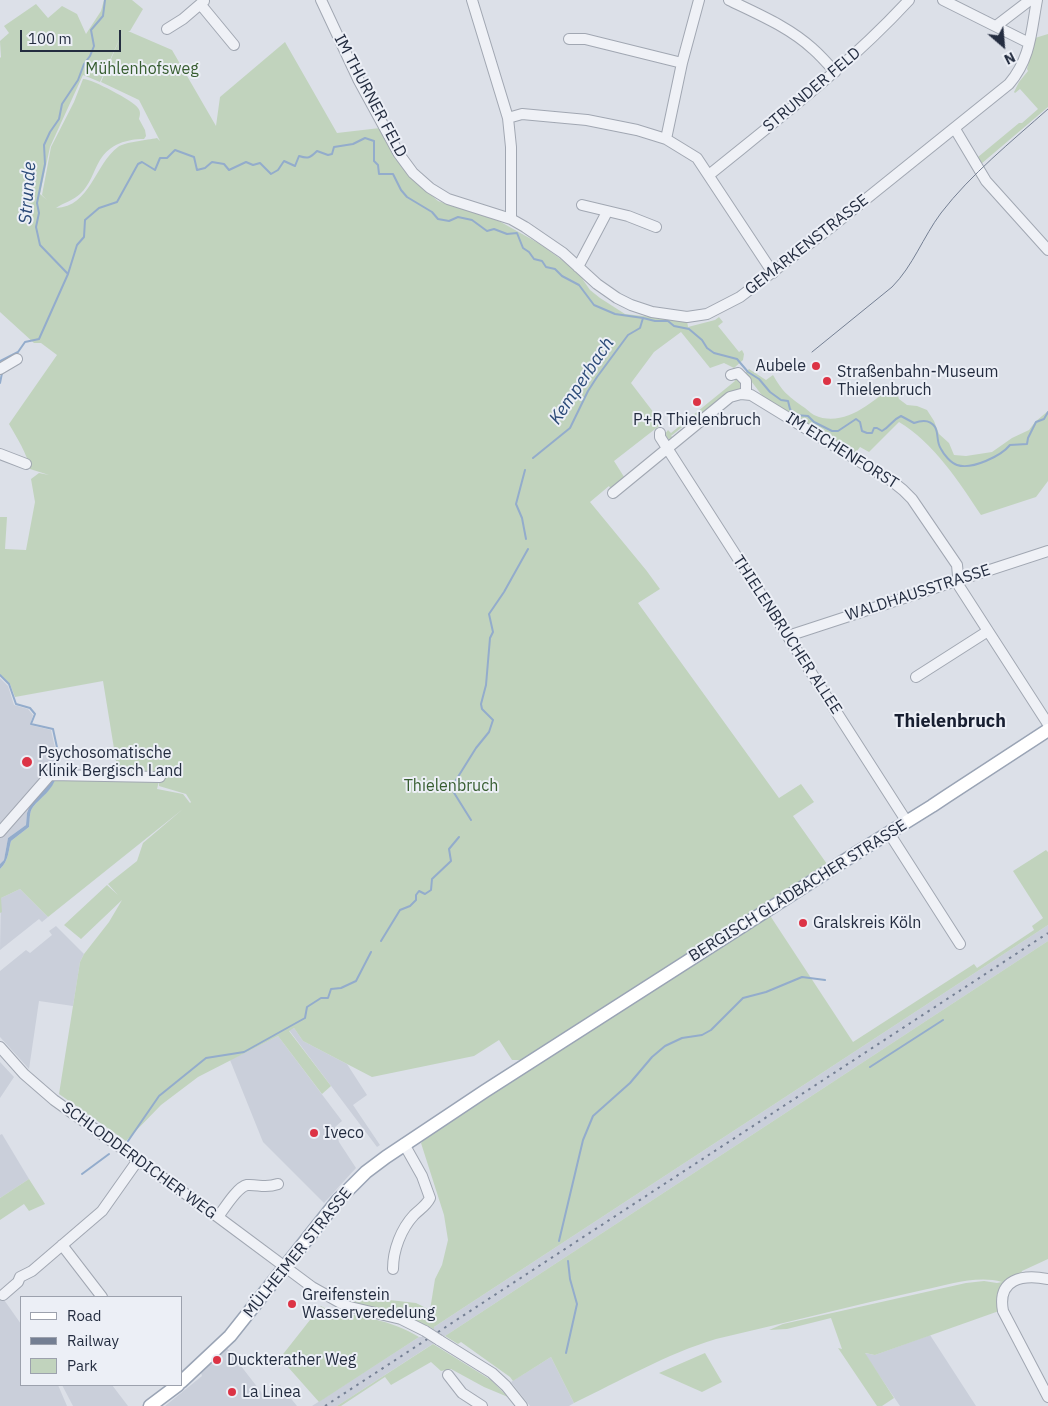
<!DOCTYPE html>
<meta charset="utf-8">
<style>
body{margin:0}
#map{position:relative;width:1048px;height:1406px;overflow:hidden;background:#dce0e8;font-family:"IBM Plex Sans",sans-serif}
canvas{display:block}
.legend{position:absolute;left:20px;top:1296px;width:162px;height:90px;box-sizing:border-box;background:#eceff6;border:1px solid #9ca1ad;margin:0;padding:6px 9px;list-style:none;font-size:15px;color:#242d40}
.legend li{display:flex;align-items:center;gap:10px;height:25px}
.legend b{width:25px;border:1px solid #9ca1ad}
.north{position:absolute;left:978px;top:20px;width:50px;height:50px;-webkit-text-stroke:4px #eceff6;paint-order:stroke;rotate:153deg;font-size:14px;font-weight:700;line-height:20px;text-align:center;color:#242d40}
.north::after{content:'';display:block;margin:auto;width:18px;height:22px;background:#242d40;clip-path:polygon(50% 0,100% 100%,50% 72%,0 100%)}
.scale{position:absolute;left:20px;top:30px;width:101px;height:22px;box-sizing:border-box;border:2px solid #242d40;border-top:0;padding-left:6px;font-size:15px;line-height:18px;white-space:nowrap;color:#242d40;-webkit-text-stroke:4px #eceff6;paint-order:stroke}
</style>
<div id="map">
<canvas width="1048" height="1406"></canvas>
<ul class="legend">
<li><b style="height:6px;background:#fff"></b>Road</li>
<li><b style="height:6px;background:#747f93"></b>Railway</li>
<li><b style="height:14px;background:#c1d3bd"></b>Park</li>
</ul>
<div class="north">N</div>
<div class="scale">100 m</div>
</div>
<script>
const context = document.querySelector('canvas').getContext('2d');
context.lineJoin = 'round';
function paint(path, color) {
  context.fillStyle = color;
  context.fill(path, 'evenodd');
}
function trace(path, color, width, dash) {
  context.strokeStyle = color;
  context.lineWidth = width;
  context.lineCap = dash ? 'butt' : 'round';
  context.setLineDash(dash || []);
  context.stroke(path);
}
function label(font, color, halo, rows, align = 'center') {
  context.font = font + ' "IBM Plex Sans",sans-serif';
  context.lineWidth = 4;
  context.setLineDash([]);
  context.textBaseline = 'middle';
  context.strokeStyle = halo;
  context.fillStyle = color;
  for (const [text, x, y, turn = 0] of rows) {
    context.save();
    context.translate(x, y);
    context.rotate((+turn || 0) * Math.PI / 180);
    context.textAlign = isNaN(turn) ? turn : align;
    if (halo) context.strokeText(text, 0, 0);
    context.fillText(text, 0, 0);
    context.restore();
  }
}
const built = new Path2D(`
 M0,678l8,8 6,19 14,4 5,6 -3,10 21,5 5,22 -3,19 -53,58z
 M46,787l-16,18 -3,8 -1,12 -18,13 -4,22 -4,4v-29z
 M20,889l28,28 -6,5 -3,-3 -39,31 1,-52z
 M1048,925v16l-603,395 -108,70h-25l107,-69h3l12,-10z
 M56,926l28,28 -4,8 -7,44 -34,-5 -10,68 -29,-32v-66l26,-21 4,3 22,-18 -3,-4z
 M294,1028l9,13 44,23 20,31 -14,10 27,40 -3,2 -88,-117z
 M278,1036l64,85 -7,6 4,15 17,26 -32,35 -61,-61 -33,-82z
 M0,1062l14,15 -14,21z
 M2,1134l27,45 -29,19v-63z
 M2,1297l19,27v61h37l9,21h-67v-107z
 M930,1335l46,71h-76l-36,-53 11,2z
 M227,1348l38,49 15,-12 17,21h-132l37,-30 -1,-3z
 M551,1357l23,46 -5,3h-39l-19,-24z
 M62,1385h50l16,21h-55z`);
const green = new Path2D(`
 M104,0h28l11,9 -13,22h-2l44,19 44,76 4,-29 65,-55 52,91 43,-5 30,48 28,25 61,20 41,23 37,27 13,19 10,8 25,16 62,7 1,6 27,-7 4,-3 4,5 -5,4 21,26 3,-2 2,4 -1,6 -9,8 -10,-5 -14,5 -29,-36 -27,20 -23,31 23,30 5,13 -45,35 12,19 -14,11 -3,-5 -19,16 56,68 14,19 -22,14 141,195 22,-14 13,18 -21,14 34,48 -306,196h-9l-13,-20 -25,16 -102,21 -69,-36 -9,-13 -5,3 42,55 -9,8 -44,-58 -80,41 -37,28 -35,36 -67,-47 21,-132 4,-8 25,-32 13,-22 -41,39 -17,-14 43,-40 11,10 -10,-11 29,-23 6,-18 40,-34 -135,108 -28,-28 -19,9 1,14 -2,1v-44c9,-9 8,-17 11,-28l18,-14c1,-7 0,-15 4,-20 8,-10 19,-17 23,-30l103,4 -2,8 26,5 7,9 1,-1 -5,-8 -27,-8v-11l-41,-2 -15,-92 -88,16 -5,-13 -10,-10v-157h7l-2,32 21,1 9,-48 -4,-23 8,-6 10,2 -19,-6c-3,-16 -13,-31 -21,-45l48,-69 -16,-12h-7l-34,-31v-254l1,-1 -1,-16 9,-8 -5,-7 32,-22 12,14 14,-12 15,8 9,20 15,-23zM124,29l-23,53 38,18 21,41 -3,-3c-10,2 -32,4 -39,9 -23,17 -28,60 -62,61 7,-5 18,-8 24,-14 10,-9 13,-22 20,-34 10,-16 27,-21 44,-21l2,-3 -1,-6 -6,-11c1,-4 2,-7 -1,-11 -4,-7 -48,-30 -55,-29l-9,23 -23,45 -9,48 5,5 -7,-6 10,-47 33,-72 17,7z
 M1048,34v73l-67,57 -3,-7 41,-34h3l16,-14 -18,-20 -5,4 -1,-1 5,-10 9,-11 -1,-2 8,-31z
 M749,369l17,11 7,-5c9,16 14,20 29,31 4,2 8,7 12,9 30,14 60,-14 80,-31l5,15 8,6 10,1 10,4 7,11 5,13 10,9 5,12 12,1 26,-4 20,-14 17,-8 6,-8 13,-11v70l-12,16 -55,18c-21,-32 -48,-73 -82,-93l-30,30 -9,-5 -5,7 -91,-56 -19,-25z
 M732,377l11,5 -1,8 -8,2 -3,-1 -23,17 -1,3 -2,2 -4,-1 -30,24 3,2 -6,1 -3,-5 3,-4 3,3 64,-52z
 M1046,850l2,2v73l-614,402v2l-33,-15 -53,-13 -8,-5 5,-1 71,8 14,7 5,-31 7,-14 6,-25 -4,-25 -23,-72 26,-24 322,-205 84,128 121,-78 3,4 57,-38 -2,-4 11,-8 -30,-47z
 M1048,941v318l-26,12 -3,7c-22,-1 -23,16 -20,33l-124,44 -10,-2 29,45 -12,8h-5l-39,-58 4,1 -11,-31 -44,11 -18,1 14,-6 183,-41 18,-2 13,2 5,-1c-25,-7 -54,3 -79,8 -69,15 -138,33 -207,49 -50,15 -96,42 -142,64l-23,-46 -38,24 -3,-4 -49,-35 -3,2 -13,-8z
 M29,1179l16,25 -16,7 -5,-7 -24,16v-22z
 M321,1306l7,4c31,6 64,10 91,27l-100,65 -39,-44z
 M433,1344l58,36 17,17 -24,-10 -33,-18 -10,2 -10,-9 -40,23 -6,-8 -44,29h-4z
 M705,1353l17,29 -20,10 -43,-19z`);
const water = new Path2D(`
 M56,777c-3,13 -15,20 -23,30 -4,5 -3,13 -4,20l-18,14c-3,11 -2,19 -11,28v-5l4,-4 4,-22 18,-13 1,-12 3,-8z`);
const stream = new Path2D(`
 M68,274l9,-29 7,-8 1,-17 14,-12 18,-6 21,-38 4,-2 13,8 5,-12h7l8,-8 19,7 3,13 8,-2 7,-6 12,2 5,6 17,-8 7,3 7,-2 11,11 7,-4 6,-9 11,5 4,-10c9,3 11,2 18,-5l11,4 4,-1 2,-7 19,-3 12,-6 9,3v20l4,4 1,9h14l8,16 6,7 25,15 6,7 11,2 9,-4 14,3 15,11 7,-2 13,5 10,-1 6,15 6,4 5,7 8,2 4,6 9,2 7,7 17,9 15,20 21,9 28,4
 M0,361l18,-9 7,-10 14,-3 29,-65 -28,-29 -4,-18 3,-14 -2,-10 8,-39 -1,-19 6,-13 9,-13 3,-15 16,-24 6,-16 6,-8 4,-10 -3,-16 12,-14 2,-16
 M0,383l2,-10
 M533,458l37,-30 18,-37 9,-14 31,-42 12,-7 3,-10 12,3h13l6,5 15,3 13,11 5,8 7,5 23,6 11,13 11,7 11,13 11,8 7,1 2,8 5,6 13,1 6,6 18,9h6l18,-12 4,3 2,9 5,2h5l2,-5h3l5,3c9,-5 10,-11 19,-15l13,7c8,-3 16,-4 21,4 4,7 1,15 6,22 3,6 10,14 16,16 15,5 44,-9 53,-20l17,-1 1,-6 8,-16 8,-3 4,-7
 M525,470l-9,34 6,14 4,21
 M0,675l9,9 7,20 14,4 5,6 -4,10 22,5 5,23 -3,18
 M471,820l-20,-32 25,-40 13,-16 4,-12 -11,-11 -1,-5 5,-19 4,-47 3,-6 -4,-18 15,-22 24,-43
 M381,941l19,-31 10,-4 6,-6v-5l3,-4 6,3 6,-4 1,-11 19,-18 -2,-12 10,-12
 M870,1067l73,-47
 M128,1141l31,-45 47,-38 38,-6 61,-34 2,-11 14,-9h7l3,-9 10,-1 15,-7 15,-29
 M82,1174l27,-20
 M559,1241l24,-101 10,-24 37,-33 22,-26 13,-11 17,-8 20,-3 9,-5 32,-32 23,-6 36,-15 23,3
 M566,1353l11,-49 -7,-25 -2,-18`);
const minor = new Path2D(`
 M321,0l37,79 41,75 14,19 17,15 18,11 63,20 14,8 38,26 34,31 20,14 14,7 21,7 35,5 20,-3 33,-17 90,-69 179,-144c22,-26 22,-52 28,-84
 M472,0l36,118 3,29v72
 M729,0c29,14 60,27 84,49 8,7 15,15 22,23
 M943,0l86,43
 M201,5l33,40
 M996,26l34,-26
 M167,29l16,-10 21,-18
 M569,39h16l97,24
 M508,118l14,-4 65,6 50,10 29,9 31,19 76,115
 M955,129l31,52 62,69
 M666,139l16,-76 17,-63
 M709,175c69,-56 140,-110 200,-175
 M582,205l46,11 28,11
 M578,267l29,-55
 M0,369l17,-10
 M731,375l7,-2 8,8v13
 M660,433v4l247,385
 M0,454l26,10
 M613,493l117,-96 11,-3 10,1 142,87 10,8 9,9 45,66 2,21 89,138
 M788,636l260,-85
 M916,677l72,-46
 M0,832l50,-57 110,2
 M889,833l71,111
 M0,1047l24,27 30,26 164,117 94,70 34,19 55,13 24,12
 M218,1217c6,-8 19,-30 29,-32 12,-1 17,4 31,-1
 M62,1245l40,52
 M393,1269c0,-19 8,-40 21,-54 6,-6 12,-9 16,-17l-8,-22 -18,-32
 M1048,1279c-26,-5 -51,0 -45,32l45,86
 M3,1295l15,-13 2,-5 12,-6 70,-60 36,-51
 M439,1340l53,33 14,13 16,20
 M448,1375l14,18 20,13`);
const major = new Path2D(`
 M181,1382l49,-46 108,-136 28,-28 20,-15 99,-66 373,-239 74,-46 15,-10 101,-66
 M150,1406l28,-21`);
const tram = new Path2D(`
 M812,352l80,-65c21,-21 31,-50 49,-74 30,-39 70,-71 107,-104`);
const rail = new Path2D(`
 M325,1406l723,-473`);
const minorBridge = new Path2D(`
 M425,1331l14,9`);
const markers = [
 [816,366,5,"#dc3345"],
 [827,381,5,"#dc3345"],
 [697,402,5,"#dc3345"],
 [27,762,6,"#dc3345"],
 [803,923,5,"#dc3345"],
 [314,1133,5,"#dc3345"],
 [292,1304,5,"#dc3345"],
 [217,1360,5,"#dc3345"],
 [232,1392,5,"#dc3345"]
];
const parkNames = [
 ["Mühlenhofsweg",142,69],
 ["Thielenbruch",451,786]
];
const streetNames = [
 ["STRUNDER FELD",812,90,-40],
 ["IM THURNER FELD",370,96,62],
 ["GEMARKENSTRASSE",807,245,-38],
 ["IM EICHENFORST",842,451,32],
 ["WALDHAUSSTRASSE",918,593,-18],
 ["THIELENBRUCHER ALLEE",787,635,57],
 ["BERGISCH GLADBACHER STRASSE",798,891,-32],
 ["SCHLODDERDICHER WEG",139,1161,36],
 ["MÜLHEIMER STRASSE",298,1253,-51]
];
const poiNames = [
 ["Aubele",806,366,"right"],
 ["Straßenbahn-Museum",837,372],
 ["Thielenbruch",837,390],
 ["P+R Thielenbruch",697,420,"center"],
 ["Psychosomatische",38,753],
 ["Klinik Bergisch Land",38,771],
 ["Gralskreis Köln",813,923],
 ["Iveco",324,1133],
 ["Greifenstein",302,1295],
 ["Wasserveredelung",302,1313],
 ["Duckterather Weg",227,1360],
 ["La Linea",242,1392]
];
const waterNames = [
 ["Strunde",28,193,-86],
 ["Kemperbach",582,381,-56]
];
const neighbourhoodNames = [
 ["Thielenbruch",950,722]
];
paint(built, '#cacfda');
paint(green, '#c1d3bd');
paint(water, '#93accc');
trace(stream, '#93accc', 2);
trace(minor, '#a1a7b2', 12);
trace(major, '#9aa4b5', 15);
trace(minor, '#eff1f6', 10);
trace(major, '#fff', 12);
trace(tram, '#747f93', 1);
trace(rail, '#747f93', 2, [2.5, 5]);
trace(minorBridge, '#a1a7b2', 12, []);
trace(minorBridge, '#eff1f6', 10);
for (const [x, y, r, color] of markers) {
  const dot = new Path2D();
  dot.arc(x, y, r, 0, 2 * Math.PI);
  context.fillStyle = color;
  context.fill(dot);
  trace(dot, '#eceff6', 2);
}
label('16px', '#375d30', '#eceff6', parkNames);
label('16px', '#242d40', '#eceff6', streetNames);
label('16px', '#242d40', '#eceff6', poiNames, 'left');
label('italic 18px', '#2b4a78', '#eceff6', waterNames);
label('bold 18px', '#171e30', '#eceff6', neighbourhoodNames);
</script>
